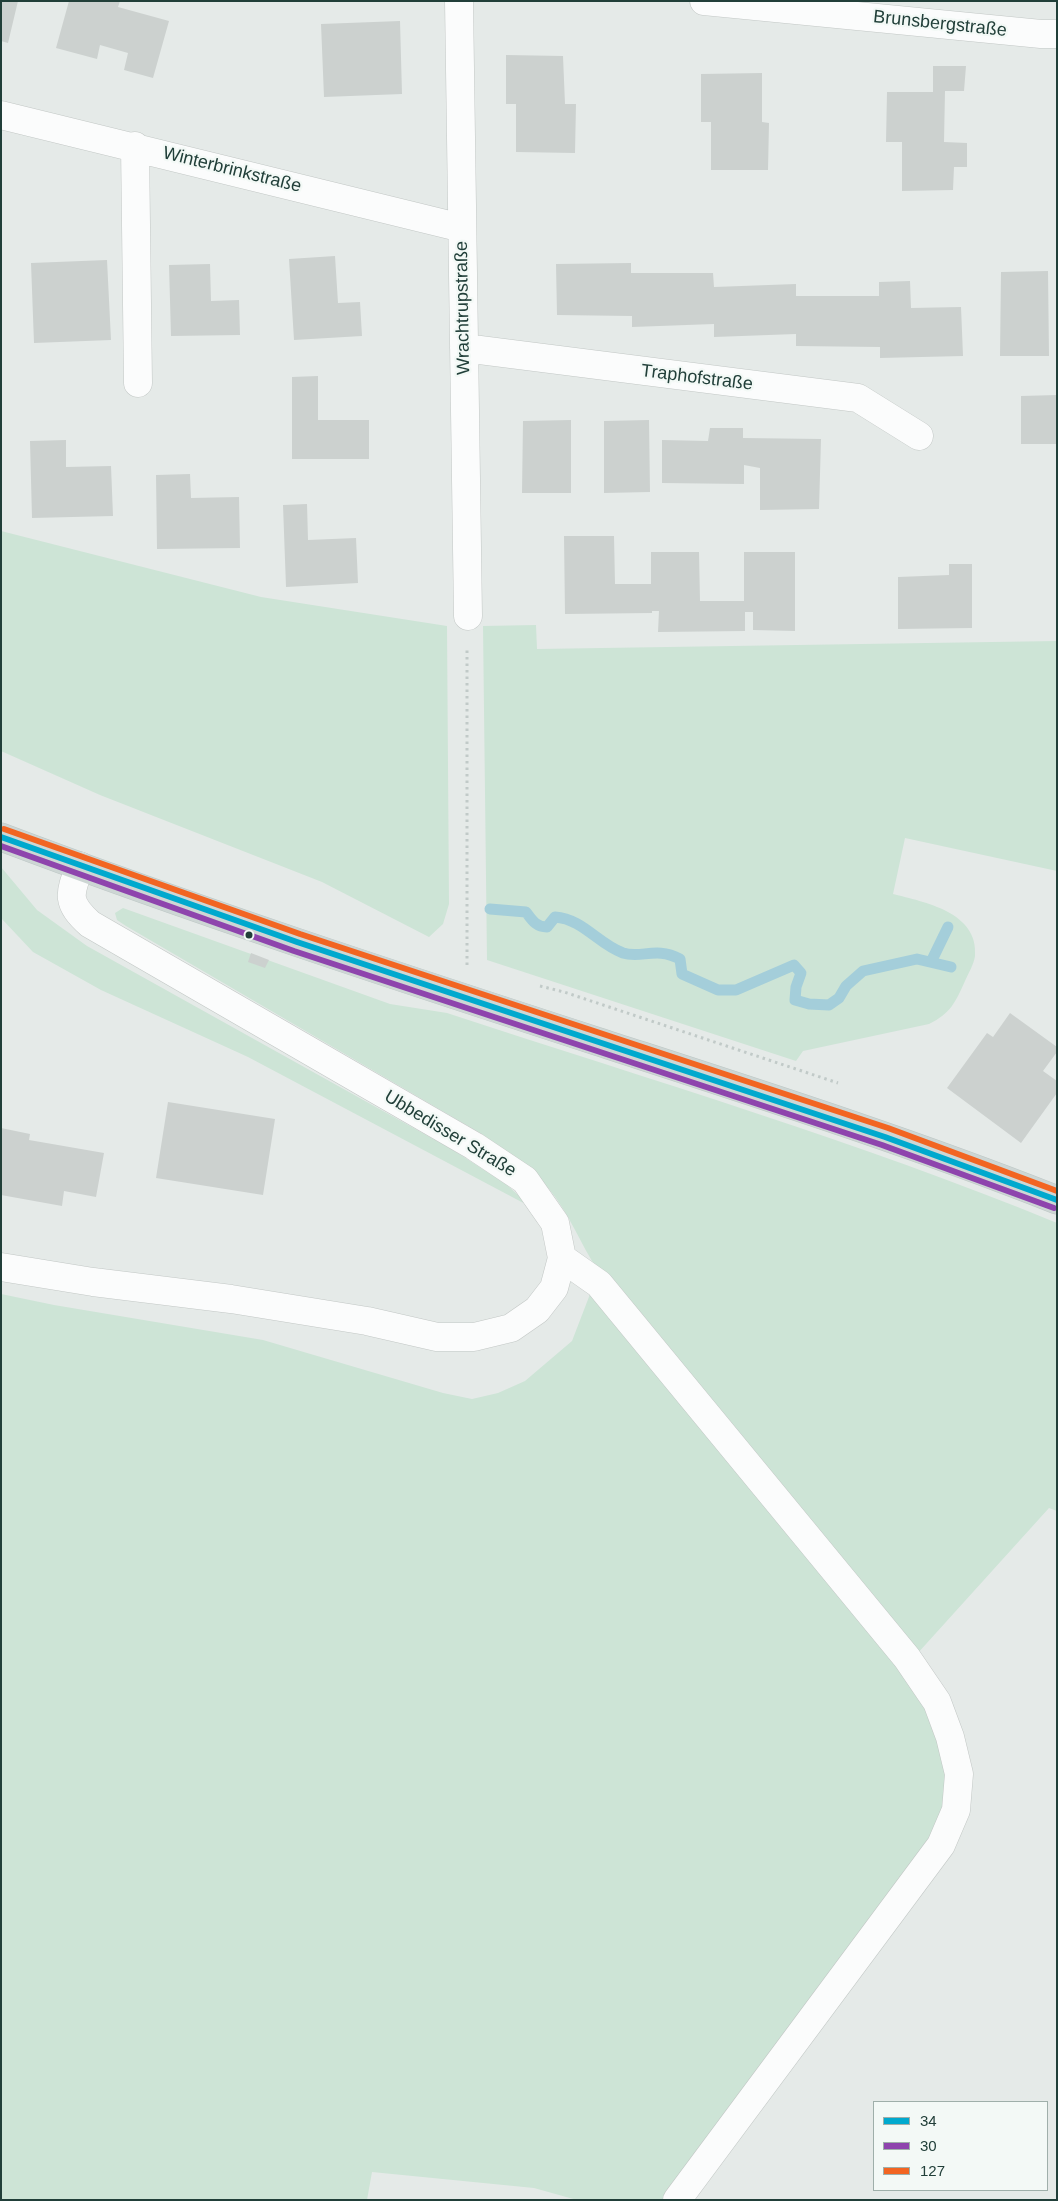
<!DOCTYPE html>
<meta charset="utf-8">
<style>
body{margin:0}
#map{position:relative;width:1058px;height:2201px;overflow:hidden;background:#e5eae8;font-family:Helvetica,sans-serif}
canvas{display:block}
.frame{position:absolute;inset:0;border:2px solid #213f39;pointer-events:none}
.legend{position:absolute;left:873px;top:2101px;width:175px;height:90px;box-sizing:border-box;background:#f3f9f6;border:1px solid #9fafaa;margin:0;padding:6px 9px;list-style:none;font-size:15px;color:#213f39}
.legend li{display:flex;align-items:center;gap:10px;height:25px}
.legend b{width:25px;border:1px solid #9fafaa}
</style>
<div id="map">
<canvas width="1058" height="2201"></canvas>
<div class="frame"></div>
<ul class="legend">
<li><b style="height:6px;background:#00a9ce"></b>34</li>
<li><b style="height:6px;background:#8e44ad"></b>30</li>
<li><b style="height:6px;background:#f26522"></b>127</li>
</ul>
</div>
<script>
const context = document.querySelector('canvas').getContext('2d');
context.lineJoin = 'round';
function paint(path, color) {
  context.fillStyle = color;
  context.fill(path, 'evenodd');
}
function trace(path, color, width, dash) {
  context.strokeStyle = color;
  context.lineWidth = width;
  context.lineCap = dash ? 'butt' : 'round';
  context.setLineDash(dash || []);
  context.stroke(path);
}
function label(font, color, halo, rows, align = 'center') {
  context.font = font + ' Helvetica,sans-serif';
  context.lineWidth = 4.5;
  context.setLineDash([]);
  context.textBaseline = 'middle';
  context.strokeStyle = halo;
  context.fillStyle = color;
  for (const [text, x, y, turn = 0] of rows) {
    context.save();
    context.translate(x, y);
    context.rotate((+turn || 0) * Math.PI / 180);
    context.textAlign = isNaN(turn) ? turn : align;
    if (halo) context.strokeText(text, 0, 0);
    context.fillText(text, 0, 0);
    context.restore();
  }
}
const green = new Path2D(`
 M1,531l260,66 186,29 2,278 -6,20 -14,13 -107,-55 -222,-87 -99,-44z
 M536,625l1,24 520,-8v230l-152,-33 -12,56c31,8 86,18 82,62 -1,8 -7,18 -10,25 -10,22 -14,32 -36,43l-126,27 -7,10 -309,-101 -4,-334z
 M1,867l36,43 50,36 366,204 53,34 25,23 -283,-150 -147,-67 -68,-38 -32,-34z
 M123,908l267,96 57,9c204,67 411,128 610,210v288l-8,-3 -132,146 -320,-385c-17,-26 -28,-56 -48,-80 -19,-23 -44,-39 -69,-56l-354,-207 -9,-6 -2,-7z
 M592,1289l317,386 35,73 3,49 -15,40 -267,363h-88l-43,-12 -162,-16 -5,28h-366v-906l53,11 209,35 180,53 29,6 26,-6 27,-12 47,-40z`);
const stream = new Path2D(`
 M490,909l36,3c6,8 10,15 21,15l8,-10c28,2 43,27 68,36 18,6 33,-7 57,6l2,15 36,16h18l58,-25 7,8 -5,14 -1,13 14,4 20,1 10,-7 7,-12 17,-15 54,-12 34,8
 M931,962l17,-35`);
const building = new Path2D(`
 M1,1h17l-10,42 -7,-2z
 M69,1h51l-2,6 51,14 -16,57 -29,-8 4,-17 -28,-8 -3,14 -41,-11z
 M400,21l2,73 -78,3 -3,-73z
 M506,55l57,1 2,48h11l-1,49 -59,-1v-48h-10z
 M933,66h33l-2,25h-19l-1,51 23,1v24h-13l-1,23 -51,1v-49h-16l1,-50h46z
 M762,73v49l7,1 -1,47h-57v-48h-10v-48z
 M335,256l3,47 22,-1 2,34 -68,4 -5,-81z
 M107,260l4,80 -77,3 -3,-80z
 M631,263v10h82l1,14 82,-3v12h83v-14l31,-1 1,27 50,-1 2,49 -83,2v-11l-84,-1v-12l-82,3v-13l-82,3v-11l-75,-1 -1,-51z
 M210,264l1,37 28,-1 1,35 -69,1 -2,-71z
 M1048,271l1,85h-49l1,-84z
 M318,376v44h51v39h-77v-82z
 M1057,395v49h-36v-48z
 M571,420v73h-49l1,-72z
 M649,420l1,72 -46,1v-72z
 M710,428h33v10l78,1 -2,70 -59,1v-42l-16,-3v19l-82,-1v-43l46,1z
 M66,440v27l45,-1 2,50 -81,2 -2,-77z
 M190,474l1,24 48,-1 1,51 -83,1 -1,-74z
 M307,504l1,36 48,-2 2,45 -72,4 -3,-82z
 M564,536h50l1,48h36v-32h48l1,49h44v-49h51v79l-42,-1v-18h-8v19l-87,1 1,-21h-7v2l-87,1z
 M949,564h23v64l-74,1v-52l51,-2z
 M251,953l18,7 -4,8 -17,-6z
 M1010,1013l47,34v5l-14,19 14,10v12l-36,50 -74,-55 40,-55 6,4z
 M168,1102l107,17 -12,76 -107,-17z
 M1,1128l29,6 -1,6 75,13 -8,44 -32,-6 -2,15 -61,-11z`);
const path = new Path2D(`
 M467,965v-316
 M540,986l24,6 274,91`);
const minor = new Path2D(`
 M459,1l9,615
 M704,1l337,33h16
 M1,115l461,113
 M135,146l3,237
 M464,348l394,50 61,38
 M562,1258l37,26 308,374 30,44 13,35 9,37 -3,36 -15,35 -264,355
 M1,1267l92,15 138,17 136,22 70,16h37l37,-9 26,-18 17,-22 8,-30 -7,-35 -30,-43 -51,-34 -384,-222c-24,-22 -21,-29 -10,-58`);
const major = new Path2D(`
 M1,837c196,74 395,139 595,204 154,50 309,99 461,159`);
const bus1 = new Path2D(`
 M1,837l296,105 588,195 172,63`);
const bus2 = new Path2D(`
 M1,846l293,105 588,194 172,63`);
const bus3 = new Path2D(`
 M4,829l296,105 588,194 169,63`);
const markers = [
 [249,935,4.5,"#213f39"]
];
const streetNames = [
 ["Brunsbergstraße",940,24,6],
 ["Winterbrinkstraße",232,170,14],
 ["Wrachtrupstraße",463,308,-91],
 ["Traphofstraße",697,378,7],
 ["Ubbedisser Straße",450,1134,31]
];
paint(green, '#cde4d6');
trace(stream, '#a4ceda', 11);
paint(building, '#ccd1cf');
trace(minor, '#c2c7c5', 29);
trace(major, '#bcc6c4', 29);
trace(path, '#c1cac8', 3, [2.5, 4]);
trace(minor, '#fbfcfc', 28);
trace(major, '#cdd6d4', 28);
trace(bus1, '#00a9ce', 6);
trace(bus2, '#8e44ad', 6);
trace(bus3, '#f26522', 6);
for (const [x, y, r, color] of markers) {
  const dot = new Path2D();
  dot.arc(x, y, r, 0, 2 * Math.PI);
  context.fillStyle = color;
  context.fill(dot);
  trace(dot, '#f3f9f6', 2);
}
label('18px', '#213f39', '#f3f9f6', streetNames);
</script>
